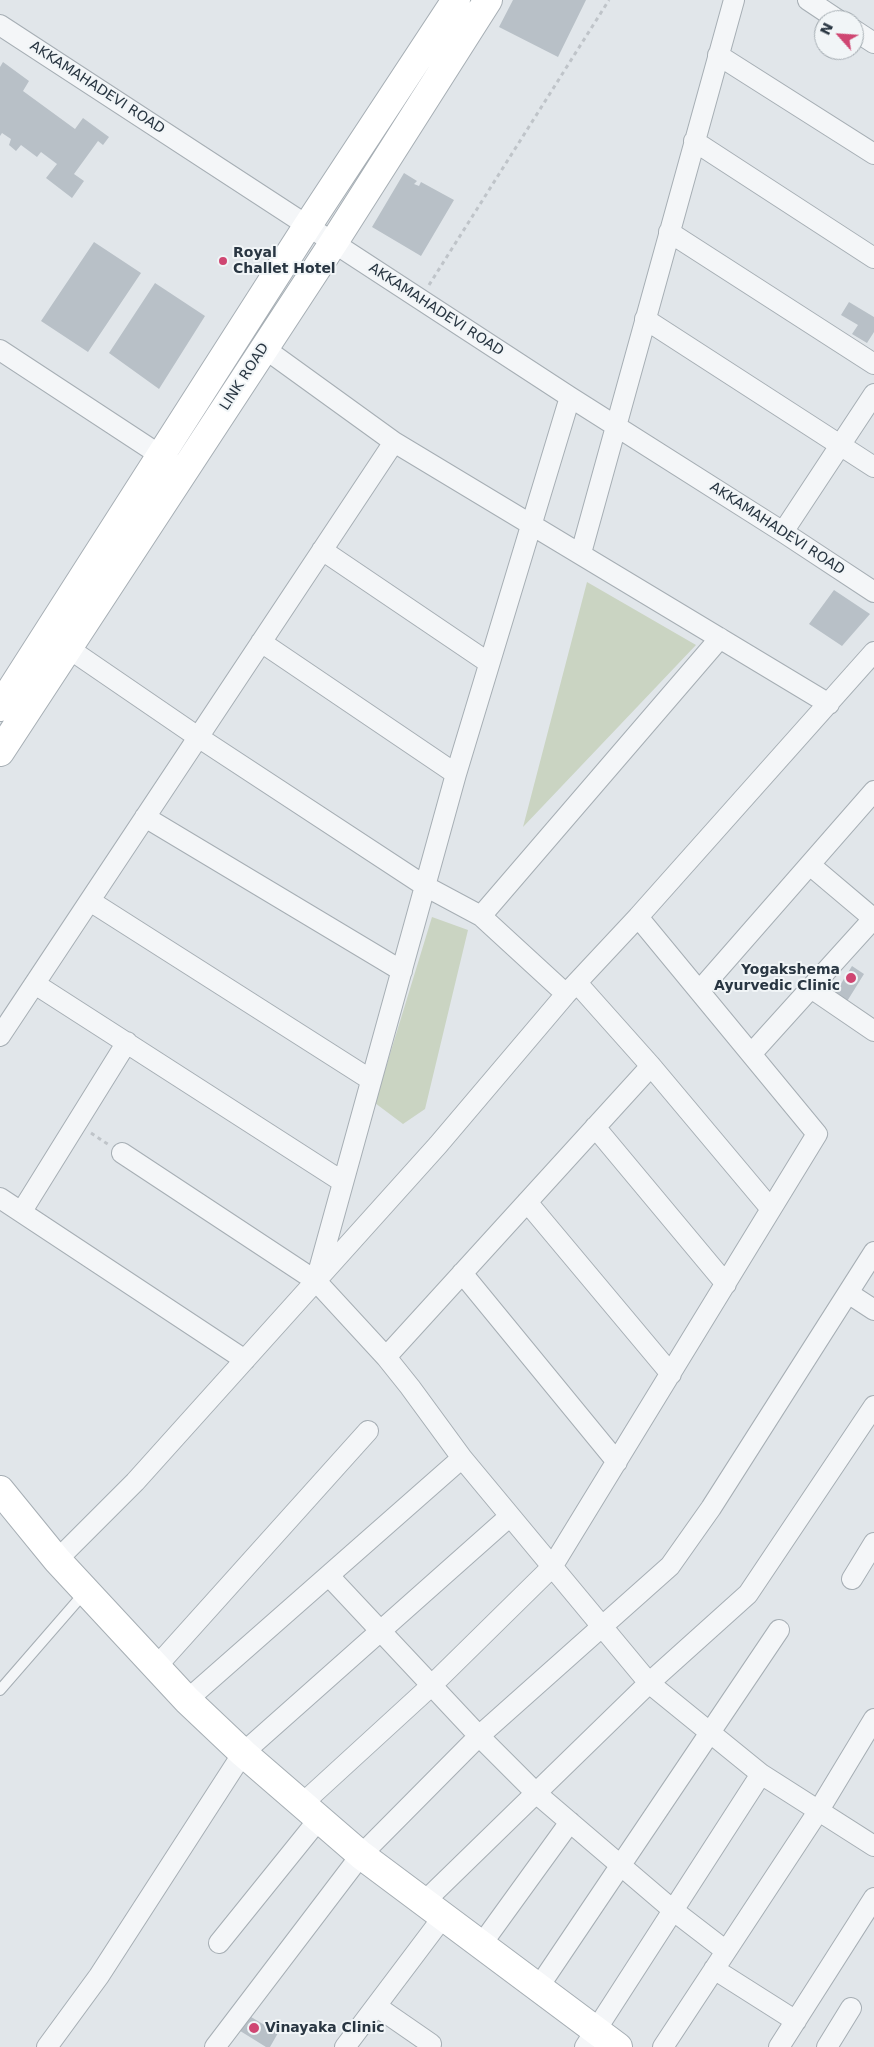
<!DOCTYPE html>
<style>
body{margin:0}
#map{position:relative;width:874px;height:2047px;overflow:hidden;background:#e1e6ea;font-family:"DejaVu Sans",sans-serif}
canvas{display:block}
.north{position:absolute;left:814px;top:10px;width:50px;height:50px;box-sizing:border-box;background:#f1f5f7;border:1px solid #a1a9af;border-radius:50%;rotate:296deg;font-size:14px;font-weight:700;line-height:20px;text-align:center;color:#293642}
.north::after{content:'';display:block;margin:auto;width:18px;height:22px;background:#cf4672;clip-path:polygon(50% 0,100% 100%,50% 72%,0 100%)}
</style>
<div id="map">
<canvas width="874" height="2047"></canvas>
<div class="north">N</div>
</div>
<script>
const context = document.querySelector('canvas').getContext('2d');
context.lineJoin = 'round';
function paint(path, color) {
  context.fillStyle = color;
  context.fill(path, 'evenodd');
}
function trace(path, color, width, dash) {
  context.strokeStyle = color;
  context.lineWidth = width;
  context.lineCap = dash ? 'butt' : 'round';
  context.setLineDash(dash || []);
  context.stroke(path);
}
function label(font, color, halo, rows, align = 'center') {
  context.font = font + ' "DejaVu Sans",sans-serif';
  context.lineWidth = 4;
  context.setLineDash([]);
  context.textBaseline = 'middle';
  context.strokeStyle = halo;
  context.fillStyle = color;
  for (const [text, x, y, turn = 0] of rows) {
    context.save();
    context.translate(x, y);
    context.rotate((+turn || 0) * Math.PI / 180);
    context.textAlign = isNaN(turn) ? turn : align;
    if (halo) context.strokeText(text, 0, 0);
    context.fillText(text, 0, 0);
    context.restore();
  }
}
const green = new Path2D(`
 M587,582l109,63 -173,182z
 M432,917l36,13 -43,179 -22,15 -28,-21z`);
const building = new Path2D(`
 M513,0h73l-28,57 -59,-30z
 M3,62l26,19 -6,10 52,38 8,-11 26,19 -6,8 -5,-4 -24,33 10,7 -12,17 -26,-20 11,-14 -16,-12 -4,5 -16,-12 -5,6 -7,-6 2,-6 -9,-6 -2,3v-69z
 M404,173l13,8 -3,3 5,2 2,-4 33,18 -33,56 -49,-29z
 M94,242l47,31 -53,79 -47,-31z
 M155,283l50,33 -46,73 -50,-36z
 M849,302l25,15v15l-7,11 -15,-9 6,-9 -17,-10z
 M834,590l36,24 -28,32 -33,-22z
 M852,966l12,8 -18,29 -12,-8z
 M246,2014l32,19 -8,14h-4l-29,-18z`);
const path = new Path2D(`
 M429,285l180,-285
 M91,1133l18,12`);
const lane = new Path2D(`
 M0,1690l86,-99`);
const street = new Path2D(`
 M808,0l30,20
 M0,25l570,372 213,135 91,60
 M854,30l20,13
 M718,55l156,99
 M694,141l180,117
 M669,232l205,132
 M645,319l229,148
 M264,348l130,94 435,262
 M0,350l172,113
 M783,532l91,-138
 M322,550l167,113
 M581,553l153,-553
 M261,642l195,132
 M68,648l130,89 227,149 56,30 85,78
 M145,817l257,154
 M810,865l64,54
 M90,901l281,179
 M481,916l239,-278
 M577,983l74,83 120,143
 M35,984l308,198
 M811,988l63,43
 M700,990l174,-199
 M0,1036l394,-594
 M752,1053l122,-135
 M595,1127l131,157
 M122,1153l194,128 70,76 24,30 52,71 187,225 112,91 113,72
 M0,1198l245,162
 M527,1202l144,172
 M22,1211l105,-169
 M462,1273l155,189
 M317,1277l139,-503 114,-377
 M848,1293l26,17
 M386,1357l265,-291
 M57,1560l78,-78 303,-337 128,-151 72,-77 236,-265
 M329,1576l150,160 58,58 137,117 52,40
 M852,1579l22,-36
 M156,1667l212,-236
 M187,1700l275,-242
 M302,1804l130,-119 120,-118 265,-433 -179,-217
 M424,1902l225,-219 99,-89 126,-188
 M219,1943l100,-124
 M481,1945l89,-123
 M714,1969l82,52
 M538,1988l241,-358
 M376,2006l55,38 -3,3
 M47,2047l52,-71 144,-223 267,-237
 M215,2047l146,-192 118,-119 191,-170 41,-58 163,-256
 M345,2047l98,-130
 M585,2047l176,-273
 M663,2047l156,-237 55,-91
 M779,2047l95,-149
 M827,2047l24,-39`);
const secondary = new Path2D(`
 M0,707l308,-482 148,-225
 M0,752l334,-510 154,-242
 M0,1490l57,70 130,140 56,53 118,102 257,192`);
const markers = [
 [223,261,5,"#cf4672"],
 [851,978,6,"#cf4672"],
 [254,2028,6,"#cf4672"]
];
const streetNames = [
 ["AKKAMAHADEVI ROAD",97,88,33],
 ["AKKAMAHADEVI ROAD",436,310,33],
 ["LINK ROAD",245,377,-57],
 ["AKKAMAHADEVI ROAD",777,529,33]
];
const poiNames = [
 ["Royal",233,253],
 ["Challet Hotel",233,269],
 ["Yogakshema",840,970,"right"],
 ["Ayurvedic Clinic",840,986,"right"],
 ["Vinayaka Clinic",265,2028]
];
paint(green, '#cad4c2');
paint(building, '#b8c0c7');
trace(lane, '#a6aeb4', 12);
trace(street, '#a6aeb4', 22);
trace(secondary, '#a6aeb4', 30);
trace(path, '#bfc4c9', 3, [4, 4]);
trace(lane, '#f4f6f8', 10);
trace(street, '#f4f6f8', 20);
trace(secondary, '#fff', 28);
for (const [x, y, r, color] of markers) {
  const dot = new Path2D();
  dot.arc(x, y, r, 0, 2 * Math.PI);
  context.fillStyle = color;
  context.fill(dot);
  trace(dot, '#f1f5f7', 2);
}
label('14px', '#293642', '#f1f5f7', streetNames);
label('bold 14px', '#293642', '#f1f5f7', poiNames, 'left');
</script>
